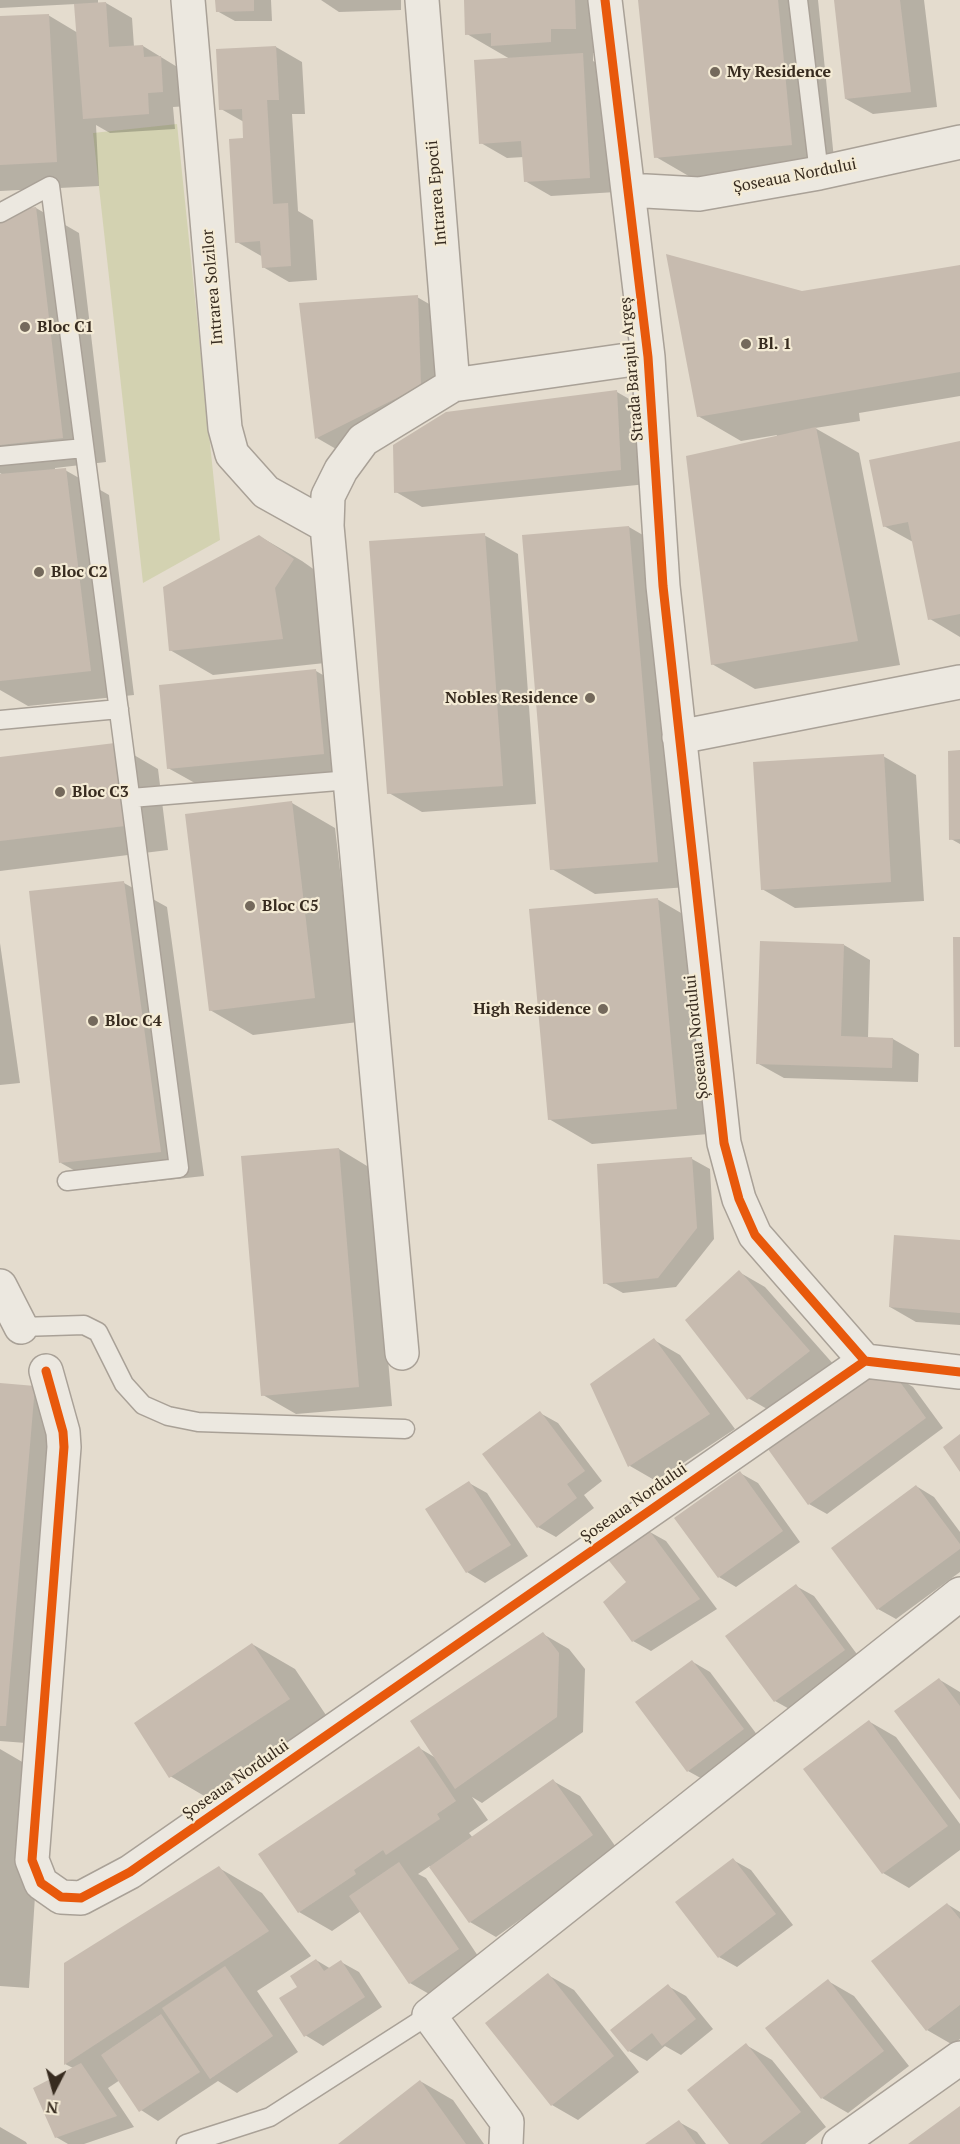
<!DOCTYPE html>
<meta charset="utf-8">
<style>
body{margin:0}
#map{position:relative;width:960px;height:2144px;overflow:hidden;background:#e4dcce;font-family:"PT Serif",serif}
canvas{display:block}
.north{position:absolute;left:24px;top:2060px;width:60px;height:60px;-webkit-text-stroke:4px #f4ebd5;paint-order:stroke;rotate:186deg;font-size:16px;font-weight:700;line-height:24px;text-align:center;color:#372b1f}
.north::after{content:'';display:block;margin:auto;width:21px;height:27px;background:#372b1f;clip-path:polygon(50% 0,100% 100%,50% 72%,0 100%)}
</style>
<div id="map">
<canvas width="960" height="2144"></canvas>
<div class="north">N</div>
</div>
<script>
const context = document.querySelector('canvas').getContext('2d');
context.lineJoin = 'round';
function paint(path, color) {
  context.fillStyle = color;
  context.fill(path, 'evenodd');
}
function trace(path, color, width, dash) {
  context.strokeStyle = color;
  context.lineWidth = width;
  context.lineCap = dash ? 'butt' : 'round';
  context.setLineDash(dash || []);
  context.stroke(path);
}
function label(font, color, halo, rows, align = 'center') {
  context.font = font + ' "PT Serif",serif';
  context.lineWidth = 4.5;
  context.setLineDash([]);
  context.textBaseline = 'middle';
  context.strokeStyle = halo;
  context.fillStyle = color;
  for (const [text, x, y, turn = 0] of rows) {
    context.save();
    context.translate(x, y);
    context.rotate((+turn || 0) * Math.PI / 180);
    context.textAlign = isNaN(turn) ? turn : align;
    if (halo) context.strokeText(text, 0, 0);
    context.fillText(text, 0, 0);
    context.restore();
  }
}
const green = new Path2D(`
 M177,124l43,416 -77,43 -50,-450z`);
const shadow = new Path2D(`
 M0,0h98v4l8,-1 26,15 2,29 9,-1 44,27 2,33 -16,1 2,22 -65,4 -14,-8 3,61 -99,5v-173l48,-3 30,18 -2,-29 -76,4z
 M217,0h54l1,21h-37l-18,-10z
 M321,0h80v10l-62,2z
 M465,0h151l3,53h-26v8l16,9 7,122 -65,4 -26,-15 -1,-24 -17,1 -26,-15 29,-84 -43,-25z
 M640,0h178l17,169 -136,13 -43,-25z
 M835,0h89l13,107 -64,7 -27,-15z
 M276,47l26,15 3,52h-13l6,97 15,9 4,60 -28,2 -26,-15v-10l-26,-15 8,-103 -1,-17 -23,-13z
 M36,208l43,25 27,229 -51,6v3l10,-1 44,25 25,200 -106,11 -28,-16v-215h3l-3,-2v-254z
 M960,266v130l-101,17 1,8 -45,7 44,25 41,212 -145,24 -43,-25 65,-229 -36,6 -43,-25 103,-123z
 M417,297l26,15 4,89 -104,52 -26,-15z
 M617,392l26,15 4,77 -225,23 -26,-15z
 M960,443v194l-30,-18 -17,-77 -29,-16z
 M629,527l43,25 28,334 -105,8 -43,-25z
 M484,535l34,19 18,250 -114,8 -33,-19z
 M259,536l43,25 34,24 -18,28 7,50 -112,12 -43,-25z
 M316,671l43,25 8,82 -156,14 -43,-24z
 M115,744l43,25 10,81 -168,21v-112z
 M960,752v92l-9,-5z
 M883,756l33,19 8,126 -129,7 -33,-19z
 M292,803l43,25 23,194 -105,13 -43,-25z
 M124,883l43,24 37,269 -100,11 -43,-24z
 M657,899l43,25 20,209 -128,11 -43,-25z
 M0,943l20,140 -20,2z
 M844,945l26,15 -2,78 25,1 26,15 -1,28 -134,-4 -27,-15z
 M339,1149l33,20 20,237 -96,8 -33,-19z
 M692,1159l18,10 4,70 -38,48 -53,6 -18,-10z
 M960,1241v84l-44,-3 -26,-15z
 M739,1272l26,15 70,79 -61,47 -26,-15z
 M654,1340l26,15 55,74 -79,52 -26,-15z
 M895,1376l18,11 30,41 -116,86 -18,-10z
 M0,1384l34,3 33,19 -28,338 -39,-3z
 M540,1413l18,10 44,58 -18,14 10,13 -38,29 -18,-10z
 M740,1473l18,10 42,59 -64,45 -17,-10z
 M469,1483l18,10 41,63 -43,27 -18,-11 -40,-63z
 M916,1486l18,11 26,35v40l-64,47 -18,-10z
 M648,1531l18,10 51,68 -66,42 -18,-10 -5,-59z
 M796,1586l18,10 48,65 -69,50 -18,-10 -47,-65z
 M543,1634l26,15 16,20 -2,63 -101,71 -10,-6 16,23 -19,13 4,5 80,-57 27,15 38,54 -122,87 -26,-15 -40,-56 -12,8 8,4 58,87 -48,33 -26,-15 -49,-72 -29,20 -33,-19 120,-164 17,10z
 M252,1644l43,25 37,55 -119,77 -43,-25z
 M693,1662l17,10 51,68 -55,41 -18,-10z
 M940,1680l20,12v106z
 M870,1722l26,15 64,87v26l-51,38 -26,-15z
 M0,1749l43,25 -14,214 -29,-2z
 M733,1860l18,10 42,55 -56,42 -18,-10z
 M219,1868l43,25 49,63 -54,35 41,61 -61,41 -19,-12 -60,40 -17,-11 -21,-30 -12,8 26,39 -50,17h-16l-12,-7 17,-69 -8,-4z
 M947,1904l13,8v127l-7,6 -26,-15z
 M316,1960l15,9 10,-7 18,10 23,35 -59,39 -18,-11 -6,-48z
 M548,1975l26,15 65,82 -61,48 -26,-15z
 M828,1981l26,15 55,70 -61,47 -26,-15z
 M668,1986l18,10 27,33 -32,26 -16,-9 -18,15 -18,-10z
 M746,2045l26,15 54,67 -21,17h-74z
 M420,2081l33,19 31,44h-144z
 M679,2122l18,10 9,12h-59z
 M0,2127l26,15 1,2h-27z`);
const building = new Path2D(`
 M215,0h39v11l-38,1z
 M464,0h111l1,29h-25v13l-60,4v-13l-26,2z
 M638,0h140l14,145 -138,13z
 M834,0h66l11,92 -66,7z
 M106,2l3,45 34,-2 1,12 17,-1 2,36 -15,1 1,21 -66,5 -9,-115z
 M49,14l8,148 -57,3v-149z
 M276,46l3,54h-12l6,104 15,-1 3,63 -29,2 -2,-27 -25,2 -6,-104 14,-1 -1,-29 -23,1 -3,-61z
 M583,53l7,125 -66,4 -3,-41 -42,3 -5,-84z
 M36,207l27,231 -63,7v-228l10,-7z
 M666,254l136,37 158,-26v107l-263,45z
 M418,295l3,91 -106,53 -16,-136z
 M617,390l4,80 -227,23 -1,-48 53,-33z
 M816,427l42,214 -147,24 -25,-209z
 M960,441v173l-32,6 -20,-98 -25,5 -14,-67z
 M66,468l25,203 -91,10v-207z
 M629,526l29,336 -108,8 -28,-335z
 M485,533l18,253 -116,8 -18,-253z
 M259,535l35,24 -19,29 8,51 -114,12 -6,-64z
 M316,669l8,85 -157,15 -8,-84z
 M115,743l10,83 -125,15v-84z
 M960,750v89l-11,1 -1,-89z
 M884,754l7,128 -130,8 -8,-128z
 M292,801l23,197 -106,13 -24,-197z
 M124,881l37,271 -102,11 -30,-272z
 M658,898l19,211 -129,11 -19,-211z
 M953,937h7v110h-6z
 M760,941l84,3 -3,92 52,2 -1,30 -136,-4z
 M339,1148l20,239 -98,9 -20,-240z
 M692,1157l5,71 -39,50 -55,6 -6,-120z
 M894,1235l66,5v73l-71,-6z
 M739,1270l71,81 -63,49 -62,-80z
 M654,1338l56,76 -82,53 -38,-83z
 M857,1374l38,1 31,43 -118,87 -43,-60z
 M0,1383l35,3 -29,340h-6z
 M540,1411l45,60 -18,13 10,14 -40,30 -55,-74z
 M960,1434v38l-17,-25z
 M740,1471l43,60 -65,47 -44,-60z
 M469,1481l42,64 -45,28 -41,-64z
 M916,1485l44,59v5l-83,61 -46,-62z
 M648,1529l52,70 -68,43 -29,-40 23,-20 -20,-25z
 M796,1584l49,66 -71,52 -49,-66z
 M543,1632l16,21 -2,64 -102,72 -45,-68z
 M252,1643l38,56 -121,79 -35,-55z
 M692,1660l52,69 -57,43 -52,-70z
 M939,1678l21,28v94l-66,-89z
 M869,1720l79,106 -66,48 -79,-105z
 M419,1746l37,55 -19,13 3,5 -54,36 -3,-5 -29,20 2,4 -58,39 -40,-59z
 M553,1779l40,56 -124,88 -40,-56z
 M733,1858l43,56 -58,44 -43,-56z
 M399,1862l60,87 -50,35 -60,-88z
 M219,1866l50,65 -205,134v-102z
 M947,1903l13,16v86l-34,26 -55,-70z
 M316,1959l8,12 17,-11 24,37 -61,40 -25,-39 18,-11 -7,-11z
 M225,1966l48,70 -63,43 -48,-71z
 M548,1973l66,83 -63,50 -66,-83z
 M828,1979l56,72 -63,48 -56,-71z
 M668,1984l28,35 -34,27 -10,-13 -24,19 -18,-22z
 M161,2014l39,58 -61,40 -38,-57z
 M746,2043l55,69 -41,32h-31l-42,-54z
 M81,2063l36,53 -62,22 -22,-50z
 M420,2080l46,64h-128z
 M960,2106v38h-52z
 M679,2120l17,24h-51z`);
const lane = new Path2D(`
 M798,0l21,173
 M0,213l50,-27 129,982 -112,13
 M0,456l84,-8
 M0,720l119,-11
 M131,798l219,-18
 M21,1327l63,-2 14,7 26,52 19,21 25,11 30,6 207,7
 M186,2144l84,-27 159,-102`);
const street = new Path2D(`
 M188,0l37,428 7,26 34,38 61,34
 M422,0l31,385
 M605,0l43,357 15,229 61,557 15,56 16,36 110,126 95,11
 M628,190l71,4 120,-21 141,-31
 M679,737l281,-55
 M0,1286l21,41
 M402,1353l-75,-827 1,-30 13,-26 22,-30 90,-55 195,-28
 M46,1371l17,61 1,15 -32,413 9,23 20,14 20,1 49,-26 735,-511
 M506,2144l1,-22 -78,-107 531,-421
 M839,2144l121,-86`);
const cycleway = new Path2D(`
 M605,0l43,357 15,229 61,557 15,56 16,36 110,126 95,11
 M46,1371l17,61 1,15 -32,413 9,23 20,14 20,1 49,-26 735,-511`);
const markers = [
 [715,72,6,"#74695c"],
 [25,327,6,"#74695c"],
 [746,344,6,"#74695c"],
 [39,572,6,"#74695c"],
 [590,698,6,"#74695c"],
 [60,792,6,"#74695c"],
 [250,906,6,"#74695c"],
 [603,1009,6,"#74695c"],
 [93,1021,6,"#74695c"]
];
const poiNames = [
 ["My Residence",727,72],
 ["Bloc C1",37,327],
 ["Bl. 1",758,344],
 ["Bloc C2",51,572],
 ["Nobles Residence",578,698,"right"],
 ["Bloc C3",72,792],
 ["Bloc C5",262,906],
 ["High Residence",591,1009,"right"],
 ["Bloc C4",105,1021]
];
const streetNames = [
 ["Șoseaua Nordului",795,176,-11],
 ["Intrarea Epocii",437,193,-95],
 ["Intrarea Solzilor",213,287,-95],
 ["Strada Barajul Argeș",632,369,-95],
 ["Șoseaua Nordului",697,1037,-96],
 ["Șoseaua Nordului",634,1503,-35],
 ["Șoseaua Nordului",236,1780,-35]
];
paint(green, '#d3d2b1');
paint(shadow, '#0003');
paint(building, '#c7bbaf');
trace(lane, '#a9a197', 21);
trace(street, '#a9a197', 36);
trace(lane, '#ece8e0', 18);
trace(street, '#ece8e0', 33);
trace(cycleway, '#e8590c', 9);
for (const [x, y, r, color] of markers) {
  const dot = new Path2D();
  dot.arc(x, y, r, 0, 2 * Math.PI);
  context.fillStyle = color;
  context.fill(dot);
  trace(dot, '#f4ebd5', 2);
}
label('bold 16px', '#372b1f', '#f4ebd5', poiNames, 'left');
label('16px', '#372b1f', '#f4ebd5', streetNames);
</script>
